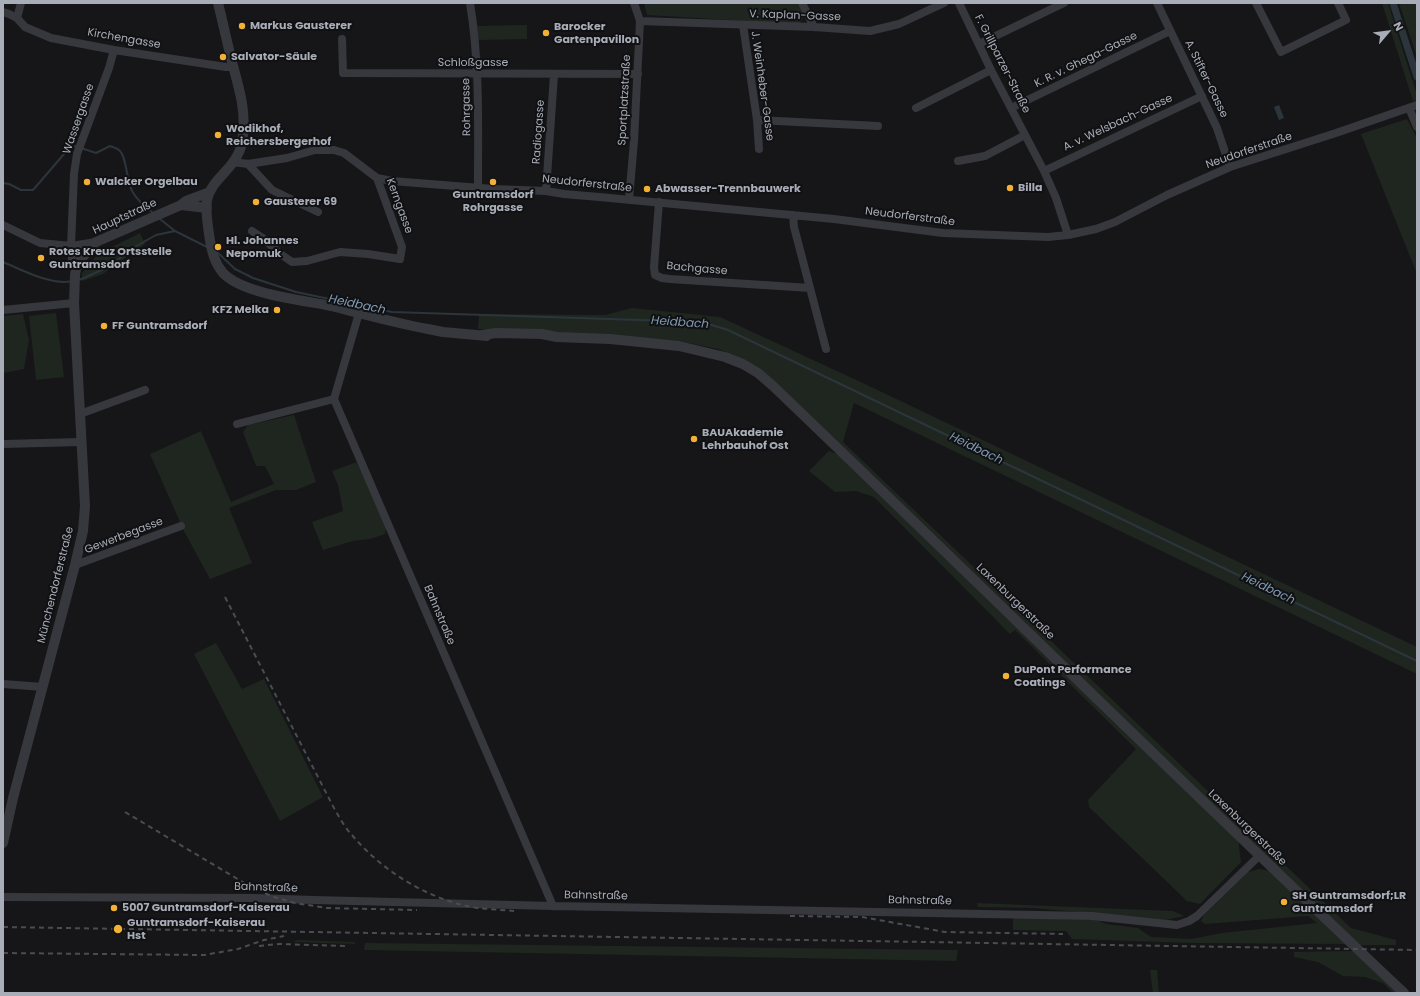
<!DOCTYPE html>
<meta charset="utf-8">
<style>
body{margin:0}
#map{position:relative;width:1420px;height:996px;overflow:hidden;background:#161618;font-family:Poppins,sans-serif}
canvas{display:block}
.frame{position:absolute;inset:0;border:4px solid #a8adb8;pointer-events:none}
.north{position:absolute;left:1368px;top:12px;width:40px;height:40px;-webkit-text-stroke:3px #111113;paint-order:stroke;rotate:62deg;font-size:11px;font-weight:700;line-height:16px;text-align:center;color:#a8adb8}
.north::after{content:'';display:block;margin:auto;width:14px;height:18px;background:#a8adb8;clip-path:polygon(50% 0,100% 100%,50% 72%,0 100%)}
</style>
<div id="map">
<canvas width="1420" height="996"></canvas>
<div class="frame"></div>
<div class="north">N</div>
</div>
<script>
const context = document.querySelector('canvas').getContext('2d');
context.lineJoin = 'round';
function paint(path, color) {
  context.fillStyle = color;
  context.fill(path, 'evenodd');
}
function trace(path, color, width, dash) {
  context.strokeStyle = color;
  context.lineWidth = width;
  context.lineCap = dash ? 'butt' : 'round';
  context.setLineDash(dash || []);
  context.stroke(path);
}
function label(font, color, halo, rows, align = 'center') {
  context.font = font + ' Poppins,sans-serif';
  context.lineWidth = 4;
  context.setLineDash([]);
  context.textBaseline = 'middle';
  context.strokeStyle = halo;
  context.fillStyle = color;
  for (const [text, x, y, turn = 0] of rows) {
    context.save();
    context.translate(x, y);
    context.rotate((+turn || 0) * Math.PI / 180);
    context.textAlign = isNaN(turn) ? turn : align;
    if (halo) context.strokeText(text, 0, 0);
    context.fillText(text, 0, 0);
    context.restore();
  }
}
const green = new Path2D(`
 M644,3h155l6,13 -6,8 -152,-9z
 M1382,3h6l29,92v5l-4,1z
 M1399,3h18v54z
 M520,25h7v14l-49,1 -1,-14z
 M1407,119l10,19v136l-56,-140z
 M140,233l5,11 -42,30 -21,7v-8l16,-19z
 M632,308l88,9 145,67 552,263v27l-563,-271 -11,39 508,486 45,12v5h-38l-591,-570 -21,-15 -28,-11 -39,-8 -58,-5 -143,-7 1,-15 126,1z
 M56,313l8,64 -28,3 -7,-64z
 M23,314l6,26 -5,29 -21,4v-57z
 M294,415l22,67 -20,8h-20l-47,18 23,55 -42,16 -26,-48 -34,-77 51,-23 30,71 43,-18 -9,-18h-9l-13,-34 5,-7z
 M829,451l11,4 398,384 3,23 -41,42 -13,-3 -98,-94 -1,-7 48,-51 -121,-119 -5,4 -136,-137 -18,-6 -21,1 -26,-21z
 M357,462l29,65 -1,7 -15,5 -17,2 -30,9 -11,-28 31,-11 -5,-26 -6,-14z
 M216,643l26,46 22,-10 59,118 -43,24 -86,-167z
 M1259,869l11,2 77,73 -154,-1 -121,-4 -6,-8 -53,-1v-12l84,2 9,4 32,4 13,9 41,2 30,-6 95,-10 -9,-7 -103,8 -4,-3 3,-6 44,-43z
 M977,903l196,8 11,5 -18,4 -132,-12 -56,-1z
 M297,940l58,2v2l-62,-2z
 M365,943l593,7 -2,11 -592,-11z
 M1354,951l43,42h-4l-10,-10 -18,-6 -22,-1 -25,-14 -24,-5v-5z
 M1150,970h7l2,23h-6z`);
const water = new Path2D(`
 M1279,105l5,13 -5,2 -5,-13z`);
const stream = new Path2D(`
 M81,148l15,5 14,-7c2,1 7,2 9,4 8,7 7,29 13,41 5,9 13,16 21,22
 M3,183l6,1 12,6h12l31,-36 11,-8 2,1
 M160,219l15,12 34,17
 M216,251l19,18 18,9 43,14 96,20 310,10 26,8 689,331
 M3,262c19,8 49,24 69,19
 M79,280l5,-2 26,-12 21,-17 25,-14 19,-4`);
const canal = new Path2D(`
 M1393,3l24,74`);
const minor = new Path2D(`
 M470,3c10,61 8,122 8,184
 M802,3l12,24
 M959,3l32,67 53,101 12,27 12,37
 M1157,3l60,125 13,39
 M1256,3l25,49 65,-32 -8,-17
 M3,12l6,2 8,4 8,9 26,11 63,12 112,17h7
 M17,18l4,-15
 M640,21l174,6 56,4 29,-7 45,-21
 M743,25l14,95 2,29
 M342,39l1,34 295,1
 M979,44l85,-41
 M916,108l75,-38
 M1011,108l159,-77
 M1409,108l8,19
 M757,120l121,6
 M958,161l27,-5 40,-21
 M233,162l15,2 39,-6 28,-8h19l10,3 33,25 25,69 -2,12 -32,-5 -28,-2 -33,9 -15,1 -13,-9 -15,-14 -12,-8
 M248,164l24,26 46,22
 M1044,171l158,-75
 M377,178l15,3 101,8 53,2 18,3 35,3 235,22 109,14 105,4 20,-2 28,-6 19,-7 52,-27 63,-28 106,-34 81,-28
 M546,191l8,-116
 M629,200l5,-59 6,-120 -6,-18
 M659,202l-5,65 1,8 7,3 8,1 140,9
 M793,215l1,12 32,122
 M3,225l37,18 31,3 25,-4
 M76,269l-4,-9 -1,-14 3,-72 3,-20 32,-86 5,-18
 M3,310l71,-7
 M334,399l219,507
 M334,399l25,-86
 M80,414l65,-24
 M237,424l97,-25
 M3,444l78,-2
 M75,565l106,-39
 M3,684l40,3
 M3,897l250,1 61,2 239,6 539,10 85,9 12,-4 8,-5 62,-60`);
const tertiary = new Path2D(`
 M218,3c5,20 9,39 14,59 6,23 14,47 11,71 0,8 -2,16 -6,23 -8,16 -26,25 -30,44 -2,12 3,46 7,57 2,6 5,11 9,16 20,21 79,27 108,33 32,8 64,17 97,23l15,3 44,4
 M181,205l26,3
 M482,335l14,-2 46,1 15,3 53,2 69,7 46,11 18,7 15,9 15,13c211,202 419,407 631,607
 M3,843l10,-45 62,-233 8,-34 2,-25 -11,-203 1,-28 1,-6 5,-10 15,-17 85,-37 5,-4 24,-9`);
const rail = new Path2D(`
 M225,597l110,213c5,8 10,18 17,25 31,37 77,65 125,73 12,1 25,2 37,3
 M125,812l121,72 25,12 24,7 32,5 90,2
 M790,916l72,1 83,15 118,2
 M3,927l1414,23
 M259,946l20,-2 66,2
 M3,953l201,2 34,-6 26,-9 20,-4`);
const markers = [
 [242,26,4,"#f2b134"],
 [546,33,4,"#f2b134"],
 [223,57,4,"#f2b134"],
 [218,135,4,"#f2b134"],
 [87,182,4,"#f2b134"],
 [493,182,4,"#f2b134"],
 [1010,188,4,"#f2b134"],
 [647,189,4,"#f2b134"],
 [256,202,4,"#f2b134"],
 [218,247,4,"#f2b134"],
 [41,258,4,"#f2b134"],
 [277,310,4,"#f2b134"],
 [104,326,4,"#f2b134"],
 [694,439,4,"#f2b134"],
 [1006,676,4,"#f2b134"],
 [1284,902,4,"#f2b134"],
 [114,908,4,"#f2b134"],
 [118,929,5,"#f2b134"]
];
const streetNames = [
 ["V. Kaplan-Gasse",795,16,2],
 ["Kirchengasse",124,39,10],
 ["K. R. v. Ghega-Gasse",1086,60,-26],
 ["Schloßgasse",473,63],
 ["F. Grillparzer-Straße",1002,64,63],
 ["A. Stifter-Gasse",1206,79,64],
 ["J. Weinheber-Gasse",762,86,82],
 ["Sportplatzstraße",625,100,-87],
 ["Rohrgasse",467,107,-91],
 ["Wassergasse",79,119,-71],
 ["A. v. Welsbach-Gasse",1118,123,-25],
 ["Radiogasse",539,132,-86],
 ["Neudorferstraße",1249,151,-19],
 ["Neudorferstraße",587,184,6],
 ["Kerngasse",399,206,70],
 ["Hauptstraße",125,217,-25],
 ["Neudorferstraße",910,217,7],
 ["Bachgasse",697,269,5],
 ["Gewerbegasse",124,536,-21],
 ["Münchendorferstraße",56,585,-76],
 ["Laxenburgerstraße",1015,602,44],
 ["Bahnstraße",439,615,67],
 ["Laxenburgerstraße",1247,828,44],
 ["Bahnstraße",266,888,2],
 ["Bahnstraße",596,896,1],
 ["Bahnstraße",920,901,1]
];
const poiNames = [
 ["Markus Gausterer",250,26],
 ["Barocker",554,27],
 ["Gartenpavillon",554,40],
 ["Salvator-Säule",231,57],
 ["Wodikhof,",226,129],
 ["Reichersbergerhof",226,142],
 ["Walcker Orgelbau",95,182],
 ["Billa",1018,188],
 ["Abwasser-Trennbauwerk",655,189],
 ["Guntramsdorf",493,195,"center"],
 ["Rohrgasse",493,208,"center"],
 ["Gausterer 69",264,202],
 ["Hl. Johannes",226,241],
 ["Nepomuk",226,254],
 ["Rotes Kreuz Ortsstelle",49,252],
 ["Guntramsdorf",49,265],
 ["KFZ Melka",269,310,"right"],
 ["FF Guntramsdorf",112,326],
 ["BAUAkademie",702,433],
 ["Lehrbauhof Ost",702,446],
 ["DuPont Performance",1014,670],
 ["Coatings",1014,683],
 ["SH Guntramsdorf;LR",1292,896],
 ["Guntramsdorf",1292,909],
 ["5007 Guntramsdorf-Kaiserau",122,908],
 ["Guntramsdorf-Kaiserau",127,923],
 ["Hst",127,936]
];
const waterNames = [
 ["Heidbach",357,305,12],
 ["Heidbach",680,323,4],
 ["Heidbach",976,449,26],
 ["Heidbach",1268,589,26]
];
paint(green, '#1e261f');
paint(water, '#2c353c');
trace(stream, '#2c353c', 2);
trace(canal, '#2c353c', 7);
trace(minor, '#37383d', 8);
trace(tertiary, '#37383d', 10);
trace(rail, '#4a4c52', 2, [5, 4]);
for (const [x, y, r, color] of markers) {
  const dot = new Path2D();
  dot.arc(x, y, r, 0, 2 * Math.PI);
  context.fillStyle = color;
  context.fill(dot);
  trace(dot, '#111113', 1.5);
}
label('11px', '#a8adb8', '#111113', streetNames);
label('bold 11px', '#a8adb8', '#111113', poiNames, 'left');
label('italic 12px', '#7f9bb3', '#111113', waterNames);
</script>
